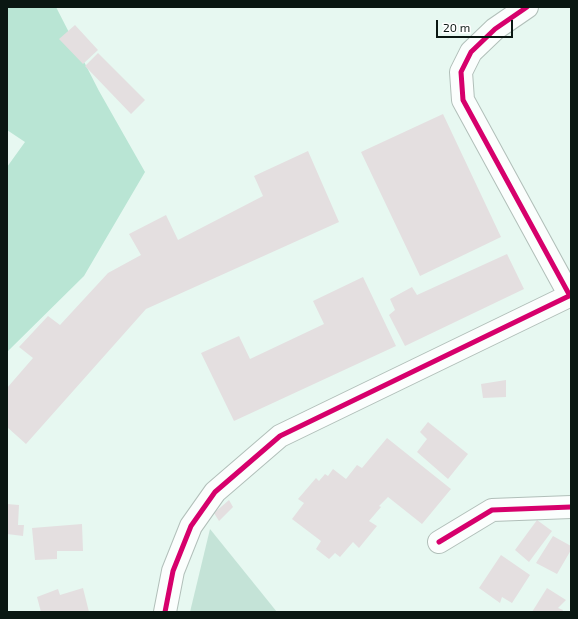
<!DOCTYPE html>
<style>
body{margin:0}
#map{position:relative;width:578px;height:619px;overflow:hidden;background:#e7f8f1;font-family:"Exo 2",sans-serif}
canvas{display:block}
.frame{position:absolute;inset:0;border:8px solid #0a1712;pointer-events:none}
.scale{position:absolute;left:436px;top:20px;width:77px;height:18px;box-sizing:border-box;border:2px solid #0a1712;border-top:0;padding-left:5px;font-size:12px;line-height:14px;white-space:nowrap;color:#0a1712;-webkit-text-stroke:3px #fff;paint-order:stroke}
</style>
<div id="map">
<canvas width="578" height="619"></canvas>
<div class="frame"></div>
<div class="scale">20 m</div>
</div>
<script>
const context = document.querySelector('canvas').getContext('2d');
context.lineJoin = 'round';
function paint(path, color) {
  context.fillStyle = color;
  context.fill(path, 'evenodd');
}
function trace(path, color, width, dash) {
  context.strokeStyle = color;
  context.lineWidth = width;
  context.lineCap = dash ? 'butt' : 'round';
  context.setLineDash(dash || []);
  context.stroke(path);
}
const green = new Path2D(`
 M210,529l67,83h-87z`);
const forest = new Path2D(`
 M7,7h49l43,84 46,81 -61,104 -77,76v-185l18,-25 -18,-12z`);
const building = new Path2D(`
 M75,25l23,25 -15,14 -24,-25z
 M98,53l47,47 -14,14 -46,-48z
 M443,114l58,123 -81,39 -59,-124z
 M308,151l31,71 -193,87 -120,135 -19,-17v-39l26,-30 -14,-11 29,-31 12,9 48,-52 33,-18 -12,-21 37,-19 12,25 85,-44 -9,-20z
 M507,254l17,35 -119,57 -16,-31 6,-5 -5,-11 22,-12 5,8z
 M363,277l33,69 -162,75 -33,-68 38,-17 11,23 74,-35 -11,-23z
 M506,380v17l-23,1 -2,-14z
 M428,422l40,32 -20,25 -31,-27 10,-13 -7,-7z
 M387,438l64,51 -29,35 -34,-27 -9,9 2,1 -12,14 8,5 -18,22 -6,-6 -13,15 -5,-4 -6,6 -13,-10 5,-8 -29,-22 12,-16 -6,-4 18,-21 3,3 6,-7 3,2 5,-7 13,10 11,-14 5,3z
 M229,500l4,7 -14,14 -5,-8z
 M7,504l12,1 -1,20h6l-1,11 -16,-2z
 M537,520l15,11 -23,31 -14,-12z
 M82,524l1,27h-26v8l-22,1 -3,-32z
 M553,536l18,10v4l-14,24 -21,-11z
 M501,555l29,20 -18,28 -10,-6 -2,6 -21,-15z
 M83,588l6,24h-48l-4,-15 21,-8 2,6z
 M547,588l19,12 -8,8 5,2 -1,2h-30z`);
const minor = new Path2D(`
 M527,7l-32,22 -24,23 -10,20 2,28 107,196
 M439,542l53,-32 79,-3
 M165,612l8,-41 18,-45 24,-34 65,-56 291,-141`);
const cycleway = new Path2D(`
 M527,7l-32,22 -24,23 -10,20 2,28 107,196
 M439,542l53,-32 79,-3
 M165,612l8,-41 18,-45 24,-34 65,-56 291,-141`);
paint(green, '#c4e3d7');
paint(forest, '#b9e5d4');
paint(building, '#e4dfe0');
trace(minor, '#b1bfb9', 24);
trace(minor, '#fbfefd', 22);
trace(cycleway, '#d6006c', 5);
</script>
